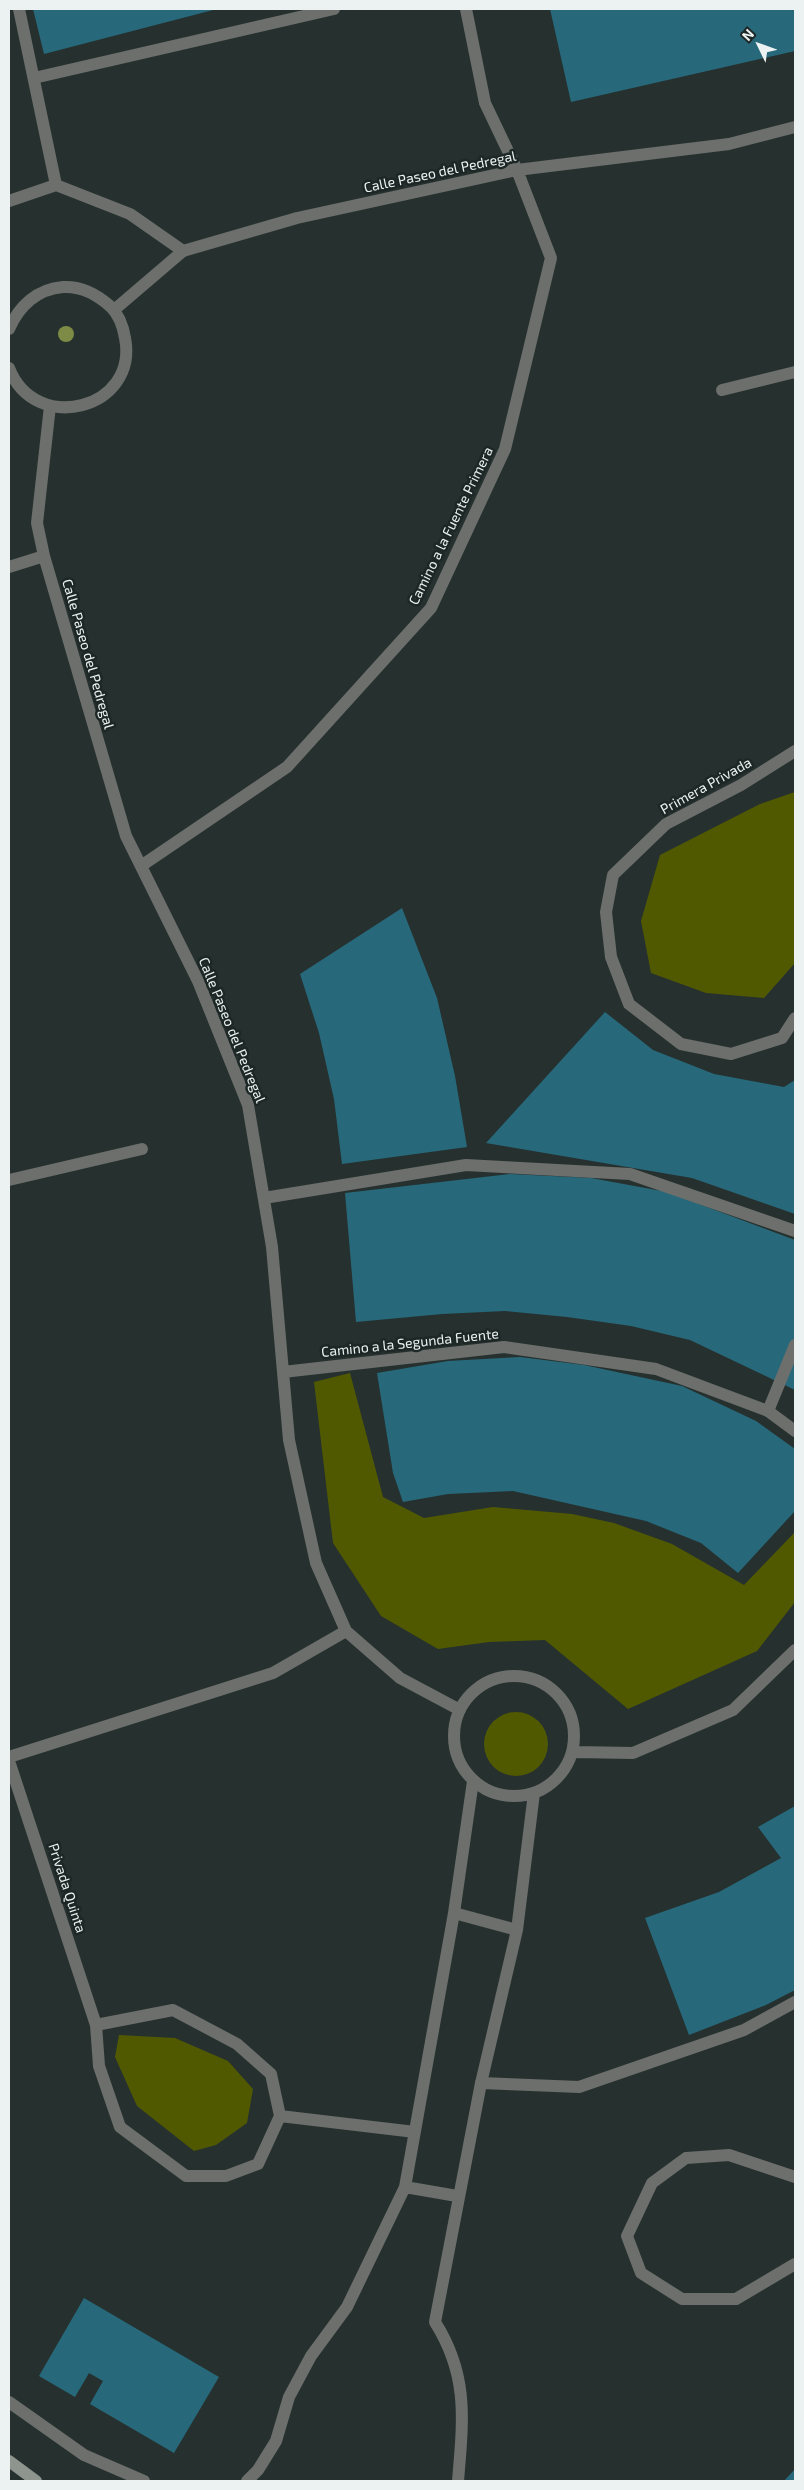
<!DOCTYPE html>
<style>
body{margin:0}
#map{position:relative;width:804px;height:2490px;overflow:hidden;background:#26312f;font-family:"Exo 2",sans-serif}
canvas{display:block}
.frame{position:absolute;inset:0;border:10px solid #ebf2f1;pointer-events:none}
.north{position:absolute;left:734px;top:20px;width:50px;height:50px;-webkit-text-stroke:4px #1c2726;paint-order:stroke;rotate:312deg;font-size:14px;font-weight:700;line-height:20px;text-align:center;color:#ebf2f1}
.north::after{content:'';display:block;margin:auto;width:18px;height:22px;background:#ebf2f1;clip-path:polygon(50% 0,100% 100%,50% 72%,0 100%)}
</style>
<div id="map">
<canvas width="804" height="2490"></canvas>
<div class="frame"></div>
<div class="north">N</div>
</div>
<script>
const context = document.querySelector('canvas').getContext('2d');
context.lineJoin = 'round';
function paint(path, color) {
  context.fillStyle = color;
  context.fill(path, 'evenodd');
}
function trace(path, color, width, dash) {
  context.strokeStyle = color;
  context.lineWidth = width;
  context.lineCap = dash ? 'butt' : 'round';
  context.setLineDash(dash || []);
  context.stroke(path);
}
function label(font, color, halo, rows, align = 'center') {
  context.font = font + ' "Exo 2",sans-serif';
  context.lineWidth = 5;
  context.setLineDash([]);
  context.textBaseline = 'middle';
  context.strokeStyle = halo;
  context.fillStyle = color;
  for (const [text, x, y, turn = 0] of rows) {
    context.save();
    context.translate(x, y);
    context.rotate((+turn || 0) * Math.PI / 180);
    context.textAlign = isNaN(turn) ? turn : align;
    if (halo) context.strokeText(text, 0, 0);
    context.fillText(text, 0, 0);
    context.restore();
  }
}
const green = new Path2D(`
 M795,792v171l-31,35 -58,-5 -55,-20 -10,-52 19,-66 100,-51z
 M350,1373l33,124 41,21 69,-11 79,7 42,9 58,21 72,41 51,-53v70l-38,49 -129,58 -83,-69 -56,2 -51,7 -57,-33 -48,-73 -19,-161z
 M484 1744a32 32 0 1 1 64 0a32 32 0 1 1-64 0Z
 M119,2035l56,3 53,23 25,28 -6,34 -31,22 -22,6 -57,-45 -22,-49z`);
const building = new Path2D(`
 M33,9h184l-173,45z
 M550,9h245v42l-224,51z
 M402,908l35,90 18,78 12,71 -125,17 -8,-65 -15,-66 -19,-59z
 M605,1012l48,38 61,24 70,13 11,-7v134l-103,-36 -206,-35z
 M510,1174l81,4 76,14 128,48v150l-105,-50 -59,-14 -64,-9 -62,-6 -63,3 -86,8 -11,-129z
 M520,1357l64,8 98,21 74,35 39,28v62l-57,62 -37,-30 -55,-22 -133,-30 -65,3 -45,8 -10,-29 -16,-100 71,-12z
 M795,1806v184l-29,15 -77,30 -44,-117 74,-26 62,-34 -23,-31z
 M84,2298l135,79 -45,76 -84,-49 13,-23 -14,-8 -14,24 -36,-21z
 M795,2469v12h-11z`);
const pedestrian = new Path2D(`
 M19,9l37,176
 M34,78l300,-69
 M9,201l47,-16 74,29 53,37
 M722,390l73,-18
 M9,1180l133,-31
 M264,1198l202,-33 164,9 165,57
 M768,1411l27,-66
 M481,2083l98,4 165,-57 51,-28`);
const minor = new Path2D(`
 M114,310l69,-59 114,-33 220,-48 212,-26 66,-17
 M9,329c10,-23 28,-40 54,-42 19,-1 35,8 48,20 8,8 12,19 14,31 14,71 -90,98 -116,30
 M50,406l-13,117 7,33 82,280 72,145 50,124 24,142 17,193 27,123 30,68 54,47 60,32
 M9,567l35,-11
 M795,751l-54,34 -75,39 -53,51 -7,37 5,45 18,47 52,40 50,10 51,-16 13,-20
 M141,866l146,-99 144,-159 74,-159 46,-191 -34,-88 -32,-67 -19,-94
 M283,1372l221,-25 152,22 112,42 27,20
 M454 1736a60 60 0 1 1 120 0a60 60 0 1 1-120 0Z
 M574,1752l59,1 100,-43 62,-60
 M9,1757l264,-84 73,-42
 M9,1761l87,264 3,41 21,61 66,49h40l32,-12 22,-48 -9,-42 -34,-30 -64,-34 -77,15
 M454,1913l63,17
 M280,2116l135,16
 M795,2177l-66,-22 -43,3 -34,25 -25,53 14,37 41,26h54l59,-35
 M405,2187l52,9
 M9,2402l75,53 60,26
 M247,2481l11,-11 18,-29 13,-44 22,-41 36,-49 58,-120 49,-274 19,-132
 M458,2481c5,-61 11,-105 -23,-159l46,-239 36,-153 17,-137`);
const secondary = new Path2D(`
 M9,2461l27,20`);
const trees = [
 [66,334]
];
const streetNames = [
 ["Calle Paseo del Pedregal",440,172,-12],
 ["Camino a la Fuente Primera",451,526,-64],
 ["Calle Paseo del Pedregal",88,654,74],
 ["Primera Privada",706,786,-29],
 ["Calle Paseo del Pedregal",232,1030,68],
 ["Camino a la Segunda Fuente",410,1343,-6],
 ["Privada Quinta",67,1888,72]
];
paint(green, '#515900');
paint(building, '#27697b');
trace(pedestrian, '#6c6f6c', 12);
trace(minor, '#6c6f6c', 12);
trace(secondary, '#8e948e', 12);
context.fillStyle = '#7d8b46';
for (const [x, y] of trees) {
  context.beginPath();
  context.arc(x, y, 8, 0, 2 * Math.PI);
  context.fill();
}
label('14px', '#ebf2f1', '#1c2726', streetNames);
</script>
